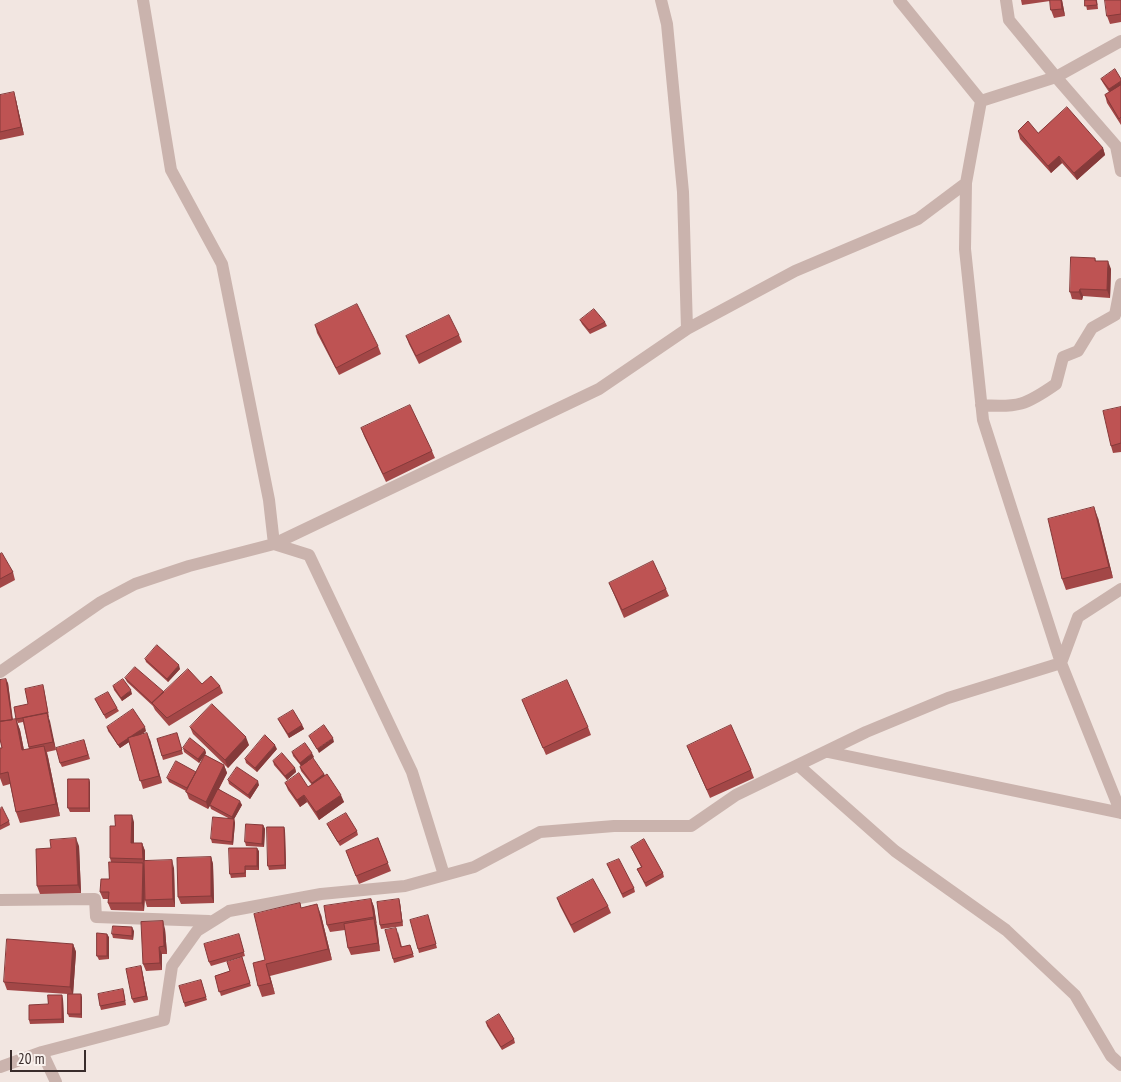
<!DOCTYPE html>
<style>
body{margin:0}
#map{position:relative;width:1121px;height:1082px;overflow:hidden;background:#f2e6e1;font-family:"PT Sans Narrow",sans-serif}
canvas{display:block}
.scale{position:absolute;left:10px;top:1050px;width:76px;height:22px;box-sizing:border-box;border:2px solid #392c2b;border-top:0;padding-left:6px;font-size:15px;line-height:18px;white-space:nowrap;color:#392c2b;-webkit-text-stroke:4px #f9f1ed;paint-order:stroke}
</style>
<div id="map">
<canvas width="1121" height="1082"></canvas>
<div class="scale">20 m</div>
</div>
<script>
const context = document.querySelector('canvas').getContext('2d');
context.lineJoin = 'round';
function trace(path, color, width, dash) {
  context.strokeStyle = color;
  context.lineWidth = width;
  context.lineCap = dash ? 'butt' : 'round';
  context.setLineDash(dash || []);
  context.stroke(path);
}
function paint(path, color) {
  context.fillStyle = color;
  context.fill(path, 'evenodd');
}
const minor = new Path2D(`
 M143,0l28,170 51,94 47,236 5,44
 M661,0l6,24 16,168 4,137
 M899,0l82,101
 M1006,0l3,20 47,57 65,-36
 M966,183l-1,66 18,171 78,243 60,150
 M981,405c37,3 45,0 75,-21l7,-27 15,-6 14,-23 23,-13 6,-31
 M274,544l35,11 103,217 32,103
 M0,672l101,-70 34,-18 54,-18 85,-22 325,-155 88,-60 108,-58 123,-52 48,-36 15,-82 75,-24 60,69 5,25
 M828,752l293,61
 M799,766l96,85 111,79 69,65 36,61 10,9
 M0,900l95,-1 1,18 113,4
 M42,1052l14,30
 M0,1067l42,-15 122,-32 8,-54 25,-35 32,-20 92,-17 84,-8 69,-19 66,-35 74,-6h77l45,-31 130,-63 82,-34 113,-35 17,-46 43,-28`);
const wall = new Path2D(`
 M1021,0h41l3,16 -11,2 -3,-8 -1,-9 -28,4z
 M1085,0h12l1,9 -11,1z
 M1121,0v22l-11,2 -3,-8z
 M1101,79h20v46l-14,-22 -2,-8 4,-3 -6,-9z
 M0,95l16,5 8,35 -24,5z
 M1018,131l20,2 65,15 2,7 -28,25 -15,-17 -11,10 -31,-34z
 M1095,258l1,3 15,8 -1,29 -27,-2 -1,4 -10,-1 -2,-7z
 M580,320l25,2 2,4 -17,8 -8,-10z
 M315,325l63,21 3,8 -42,21 -22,-42z
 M459,335l3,7 -43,22 -10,-20 -3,-8z
 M1121,407v45l-8,1 -2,-7z
 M361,428l71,23 3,7 -49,24 -22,-46z
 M1098,518l15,60 -47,12 -4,-11z
 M0,554l13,18 2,8 -15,8z
 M609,583l57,6 3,7 -45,22z
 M145,659l35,10 -12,13 -22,-20z
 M125,678l39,14 38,-8 18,2 3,7 -54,33 -14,-16 -2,-4 -26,-24z
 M0,680l8,3 5,37 3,-1 4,11 4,20 5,-1 -6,-27 -5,1 -2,-4 12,-15 16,-15 5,28h-1l8,33 -9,2 1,5 12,59 -40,7 -4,-11 -6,-28 -7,2 -3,-8v-30h2l-2,-9z
 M113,686l19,8 -10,7 -8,-11z
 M95,699l22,9 2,3 -13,8z
 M522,700l66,27 3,8 -45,20z
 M278,719l24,6 2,4 -15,9 -9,-15z
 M107,727l39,4 -5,4 9,5 12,43 -19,6 -14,-47 -9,6 -12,-17z
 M190,727l59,18 -21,23 -35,-34z
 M177,733l6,21 -20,6 -6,-21z
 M84,740l6,19 -28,8 -2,-4z
 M687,746l64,24 3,8 -44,20z
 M183,748l22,2 1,3 -1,2 19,10 3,8 -8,16 23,16 -8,14 1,4 -2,22 -21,-2 -1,-4 19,-20 -19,-10 -1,-3 -2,3 -19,-10 -3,-8 -17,-9 -2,-4 29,-6 8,-16 -5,7 -15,-11z
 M277,749l-20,23 -11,-9 -1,-4z
 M292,752l22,5 -7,5 18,13 19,27 -25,18 -12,-18 -7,5 -12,-17 -3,-7 23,4 4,-2 -11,-14 -1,-4 1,-1 -8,-10z
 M273,761l22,7 1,4 -9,8 -13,-15z
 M89,779l1,4v29h-20l-2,-4z
 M228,780l31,5 -9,14 -21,-15z
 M0,809l9,12 1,4 -10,5z
 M134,822v21h8l3,8v10l29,7 1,39h-28l-2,-7 -1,11 -33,-1 -3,-7v-4h-5l-3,-7 9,-13 2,-17 -1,-4 5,-32z
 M327,824l30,7 1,4 -18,11 -11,-18z
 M263,825l2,4 -1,18 -18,-1 -1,-4z
 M284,827l1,4 1,38 -17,1 -1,-4z
 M378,838l13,33 -32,13 -13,-33z
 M79,846l2,47 -41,1 -3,-8 14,-38z
 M631,847l32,26 1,4 -18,10 -9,-18 4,-2z
 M259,851v19h-13v7l-15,1 -1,-4z
 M211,857l2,7 1,39 -33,1 -3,-7z
 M607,864l27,24 1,4 -12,6z
 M557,898l51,8 3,7 -37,20 -14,-27z
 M371,899l3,8 6,44 -29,4 -3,-7 -3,-18 -15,2 -3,-7z
 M399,899l1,4 3,23 -22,3 -1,-4z
 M300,903l1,5 20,7 11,45 -62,16 5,18 -13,3 -4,-11 7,-26z
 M428,915l9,33 -18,5 -1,-4z
 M165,929l2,25h-5v16l-16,1 -3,-7z
 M134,931l-1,9 -20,-2 -1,-4z
 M398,932l4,15 8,-2 4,12 -20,6 -1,-4z
 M109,937v22l-10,1 -2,-4z
 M240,938l5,18 -34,10 -2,-4z
 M73,944l3,8 -3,42h8l1,4v20l-13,-1 -1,-3v-20l-61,-4 -3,-8z
 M242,957l9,29 -30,10 -6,-20 15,-5z
 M141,966l7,34 -14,3 -2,-4z
 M201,980l6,20 -22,7 -1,-4z
 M124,993l2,12 -25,5 -1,-4z
 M63,999l1,24 -34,1 -1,-4 19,-16z
 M486,1022l28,17 1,4 -13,7 -15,-24z`);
const shadedWall = new Path2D(`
 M1061,0h1l3,16 -3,-7z
 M1121,81v5l-11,7 -1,-4z
 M14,92l2,8 8,35 -3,-8z
 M1103,148l2,7 -28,25 -3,-7z
 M1059,156l3,7 -11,10 -3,-7z
 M1108,261l3,8 -1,29 -3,-8z
 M1080,289l3,7 -1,4 -3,-8z
 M1094,507l4,11 15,60 -4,-11z
 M179,665l1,4 -12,13 -1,-3z
 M6,679l2,4 5,41 -1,-4z
 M131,690l1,4 -10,7 -1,-3z
 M47,713l3,8 6,29 -3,-8z
 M16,719l4,11 6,31 -4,-11z
 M302,725l2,4 -15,9 -1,-4z
 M145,727l1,4 -26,17 -2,-3z
 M147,733l3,7 12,43 -3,-7z
 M246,737l3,8 -21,23 -3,-8z
 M333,738l1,4 -15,11 -2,-4z
 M275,745l2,4 -20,23 -2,-4z
 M44,746l4,11 12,59 -4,-12z
 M205,750l1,3 -7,10 -1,-4z
 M312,753l2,4 -13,10 -1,-4z
 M224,765l3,8 -19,36 -2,-7z
 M295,768l1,4 -9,8 -2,-4z
 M324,774l2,4 -13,9 -1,-4z
 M89,779l1,4v29l-1,-4z
 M258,781l1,4 -9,14 -2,-4z
 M304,795l3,7 -7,5 -3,-7z
 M341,795l3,7 -25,18 -3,-8z
 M240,801l2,4 -9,16 -1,-4z
 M132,815l2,7v29l-3,-8z
 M234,819l1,4 -2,22 -1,-3z
 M263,825l2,4 -1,18 -2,-3z
 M284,827l1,4 1,38 -1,-4z
 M76,838l3,8 2,47 -3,-8z
 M142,843l3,8v15l-2,-7z
 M257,848l2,3v19l-2,-4z
 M211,857l2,7 1,39 -3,-7z
 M172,860l2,8 1,39 -2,-8z
 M143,863l2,8 -1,40 -2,-8z
 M371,899l3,8 3,18 -3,-8z
 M399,899l1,4 3,23 -1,-4z
 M317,904l4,11 11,45 -4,-11z
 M374,919l3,7 3,25 -2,-8z
 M163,921l2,8 2,25 -3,-8z
 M132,927l2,4 -1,9 -1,-4z
 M107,934l2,3v22l-2,-3z
 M73,944l3,8 -3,43 -3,-8z
 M159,947l3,7v16l-2,-7z
 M266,964l4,12 5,18 -4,-11z
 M141,966l1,4 6,30 -2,-4z
 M81,994l1,4v20l-1,-4z
 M62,995l1,4 1,24 -2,-4z`);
const building = new Path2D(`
 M1050,0h11l1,9 -11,1z
 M1085,0h11l1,5 -12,1z
 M1105,0h16v14l-14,2z
 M1115,69l6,10v2l-12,8 -8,-10z
 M1121,85v32l-2,2 -14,-24z
 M14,92l7,35 -21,5v-37z
 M1067,107l36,41 -29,25 -15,-17 -11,10 -30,-35 10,-10 10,12z
 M1071,257l24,1v3h13l-1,29 -27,-1 -1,3h-9z
 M357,304l21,42 -42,22 -21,-43z
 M594,309l11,13 -16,8 -9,-10z
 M449,315l10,20 -43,21 -10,-20z
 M410,405l22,46 -49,23 -22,-46z
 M1121,407v36l-10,3 -8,-35z
 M1094,507l15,60 -47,12 -14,-60z
 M2,553l11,19 -13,7v-25z
 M653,561l13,28 -44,21 -13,-27z
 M157,645l22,20 -12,14 -22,-20z
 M135,667l29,25 -12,11 -27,-25z
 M188,669l14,15 9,-8 9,10 -53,32 -15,-15z
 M6,679l6,41 -12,1v-41z
 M123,679l8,11 -10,8 -8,-12z
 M567,680l21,47 -45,21 -21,-48z
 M43,685l5,28 -32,6 -2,-12 14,-3 -3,-15z
 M108,692l9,16 -13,7 -9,-16z
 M212,704l34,33 -21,23 -35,-33z
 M133,709l12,18 -27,18 -11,-18z
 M293,710l9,15 -14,9 -10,-15z
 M47,713l6,29 -24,5 -6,-29z
 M16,719l6,31 22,-4 12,58 -40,8 -8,-40 -8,2v-26h2l-2,-9v-17z
 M324,725l9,13 -16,11 -8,-13z
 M731,725l20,45 -44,20 -20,-44z
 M147,733l12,43 -19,5 -12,-43z
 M177,733l5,17 -20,6 -5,-17z
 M265,735l10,10 -20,23 -10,-9z
 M190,738l15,12 -7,9 -15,-11z
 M84,740l4,15 -28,8 -4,-15z
 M305,743l7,10 -12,10 -8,-11z
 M282,753l13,15 -10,8 -12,-15z
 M205,755l19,10 -18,37 -20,-10z
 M313,758l11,16 -12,9 -12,-16z
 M176,761l20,11 -9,16 -20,-10z
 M237,767l21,14 -10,14 -20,-15z
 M299,773l9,14 19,-13 14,21 -25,17 -12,-17 -7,5 -12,-17z
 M68,779h21v29h-21z
 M218,789l22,12 -8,16 -22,-12z
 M2,807l7,14 -9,5v-17z
 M346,813l11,18 -19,11 -11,-18z
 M115,815h17l-1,28h11l1,16 -33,-1v-32h5z
 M213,817l21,2 -2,23 -21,-3z
 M246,824l17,1 -1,19 -17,-2z
 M267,827h17l1,38 -17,1z
 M76,838l2,47 -41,1 -1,-37 15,-1 -1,-8z
 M378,838l10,25 -32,13 -10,-25z
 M644,839l19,34 -18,10 -8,-14 5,-2 -11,-20z
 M229,848h28v18h-12v7l-15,1z
 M211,857v39l-33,1 -1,-39z
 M619,859l15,29 -12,6 -15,-30z
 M172,860l1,39 -28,1 -1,-39z
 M109,862l34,1 -1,40h-34l1,-11h-9l1,-13h8z
 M593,879l15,27 -37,19 -14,-27z
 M371,899l3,18 -47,8 -3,-19z
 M399,899l3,23 -22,3 -3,-23z
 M300,903l1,5 16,-4 11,45 -62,15 5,19 -13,3 -5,-23 12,-3 -11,-46z
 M428,915l8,29 -18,5 -8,-29z
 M374,919l4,24 -30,5 -4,-24z
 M163,921l1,25 -5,1 1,16 -17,1 -2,-42z
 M113,926l19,1v9l-20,-2z
 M396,928l5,19 9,-2 3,9 -20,5 -8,-29z
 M97,933l10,1v22h-10z
 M239,934l5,18 -35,10 -5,-18z
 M7,939l66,5 -3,43 -66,-5z
 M242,957l8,26 -31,9 -4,-16 15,-5 -3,-9z
 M141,966l5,30 -14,3 -6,-30z
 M201,980l5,17 -22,6 -5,-17z
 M123,989l2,12 -25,5 -2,-12z
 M68,994h13v20h-13z
 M48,995h14v24l-33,1v-15l19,-1z
 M499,1014l15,25 -13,8 -15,-25z`);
trace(minor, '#cab3ad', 12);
paint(wall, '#a34747');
paint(shadedWall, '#853a3a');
paint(building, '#be5353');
trace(building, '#853a3a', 1);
</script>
